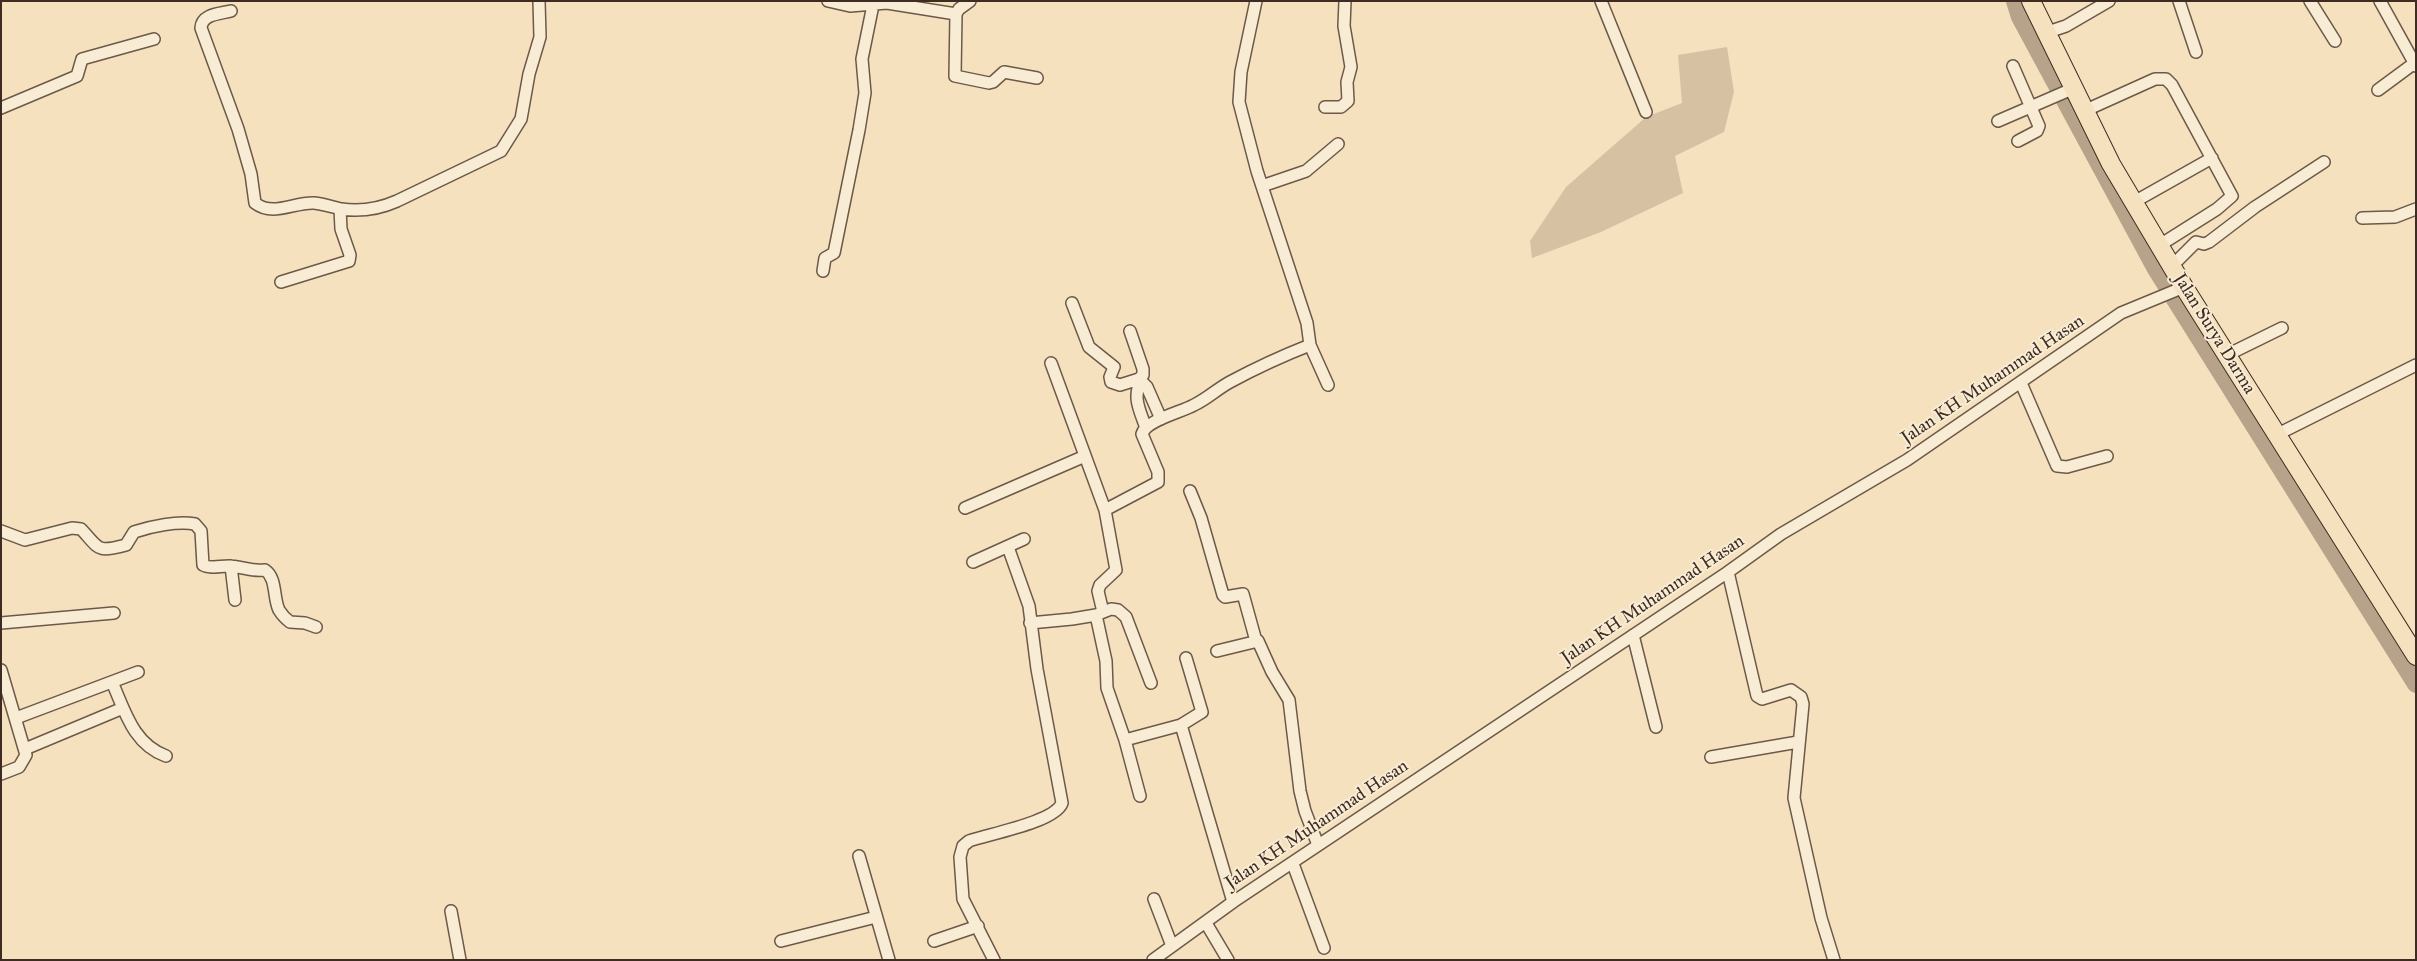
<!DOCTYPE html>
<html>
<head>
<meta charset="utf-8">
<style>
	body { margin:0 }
	#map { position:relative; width:2417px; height:961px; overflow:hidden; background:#f5e1be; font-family:"IM FELL Great Primer",serif }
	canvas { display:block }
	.frame { position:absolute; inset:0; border:2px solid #3e2c22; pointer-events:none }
</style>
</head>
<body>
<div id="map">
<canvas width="2417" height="961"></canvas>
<div class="frame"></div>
</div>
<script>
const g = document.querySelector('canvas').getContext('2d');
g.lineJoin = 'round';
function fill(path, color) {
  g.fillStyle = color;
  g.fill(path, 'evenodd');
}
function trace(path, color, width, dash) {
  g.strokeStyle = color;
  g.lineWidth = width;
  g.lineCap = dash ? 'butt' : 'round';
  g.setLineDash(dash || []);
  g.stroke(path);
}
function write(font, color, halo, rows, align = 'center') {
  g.font = font + ' "IM FELL Great Primer",serif';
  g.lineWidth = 4;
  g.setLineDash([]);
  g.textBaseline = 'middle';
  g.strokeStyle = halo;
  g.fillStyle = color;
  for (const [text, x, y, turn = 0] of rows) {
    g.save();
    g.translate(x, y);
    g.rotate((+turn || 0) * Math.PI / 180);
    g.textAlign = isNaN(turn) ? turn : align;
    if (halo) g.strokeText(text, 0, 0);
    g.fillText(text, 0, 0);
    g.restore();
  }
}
fill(new Path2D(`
	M1727,47L1734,92L1724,132L1675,156L1683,193L1601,232L1532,258L1530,241L1566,187L1646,117L1682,103L1678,55Z`), '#d6c2a3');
trace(new Path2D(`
	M2015,1L2020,17L2156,269L2416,684`), '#b7a389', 18);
const street = new Path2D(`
	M828,1L850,6L887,3L956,14
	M970,1L959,9L956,14L955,76L989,83L993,82L1004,72L1037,78
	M1256,1L1241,72L1239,102L1257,171L1307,323L1310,345L1328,385
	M1601,1L1646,112
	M2179,1L2196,52
	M2310,1L2335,41
	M2380,1L2416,66
	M231,11C219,14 202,14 201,28L238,129L251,174L255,203C273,217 294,202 314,203C324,204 332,207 341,209C361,212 379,209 397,201L501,151L521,119L529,74L540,37L539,1
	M2045,33L2066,26L2109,1
	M2013,66L2039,126L2037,131L2018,141
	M2378,90L2416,62
	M1325,107H1341L1348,101L1347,82L1351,67L1344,26L1345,1
	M1,108L77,76L82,59L154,39
	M2084,111L2155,79H2166L2172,85L2232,196L2217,209L2160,245
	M1998,121L2072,89
	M1262,186L1306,171L1338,144
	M2134,202L2212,158
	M2362,218L2395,217L2416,209
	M2172,266L2196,242L2204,244L2209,242L2255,207L2324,162
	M823,271L825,258L834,253L859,130L865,93L862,59L873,5
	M281,282L349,261L350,255L341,229L340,209
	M1072,303L1089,347L1114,367L1110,377L1111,382L1120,385L1139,379L1147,387L1161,419
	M1130,331L1143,369V375L1139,379
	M2227,355L2282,328
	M1051,363L1105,510L1116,570L1100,585L1098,591L1103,612
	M1141,381C1132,397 1140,411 1146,428
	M2021,383L2057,466L2067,467L2107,456
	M2278,434L2416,365
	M1190,491L1201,518L1223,595L1225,597L1243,594L1256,641
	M965,508L1085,456
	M1105,510L1158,482V472L1142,434C1146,420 1182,412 1194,405C1207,399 1217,389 1230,382C1256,368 1282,356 1310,345
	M1,531L25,540L72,528L81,529C100,549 96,553 126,545L134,532C152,526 177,521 195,524L201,531L203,565C210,569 220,566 228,566C241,566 251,572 265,570C277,578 273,598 279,610C282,615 286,619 290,622L305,623L316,627
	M973,562L1024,539
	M231,566L235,600
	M1728,572L1757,696L1762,699L1791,690L1801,697L1803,704L1794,798L1821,918L1834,960
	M1096,615L1106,661L1107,688L1125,740L1140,796
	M1,623L114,613
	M1030,623L1072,619L1096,615L1111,609L1118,610L1126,617L1151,683
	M1633,635L1656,727
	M1217,651L1258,641L1272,672L1289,700L1300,791L1305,811L1318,845
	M1,670L26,755L19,767L1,774
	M112,682C125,711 133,744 166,756
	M16,718L138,672
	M1181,725L1233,902
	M1125,740L1181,725L1202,712L1186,658
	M25,749L123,708
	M1711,757L1798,742
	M859,856L889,960
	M1293,864L1324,948
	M1154,899L1172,946
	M451,911L460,960
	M1206,923L1228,960
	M781,941L876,917
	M934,941L978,926
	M994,960L963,899L960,857L963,846L969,841C989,834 1055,822 1062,803L1037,669L1029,606L1008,547
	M1153,960L1233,902L1728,572L1781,534L1907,460L2121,313L2184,287`);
const primary = new Path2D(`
	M2031,1L2111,164L2184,287L2416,656`);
trace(street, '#6c5949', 14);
trace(primary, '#3e2c22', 20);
trace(street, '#f8ecd5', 11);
trace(primary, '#f5e1be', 18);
write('18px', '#3e2c22', '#f8ecd5', [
	["Jalan Surya Darma",2214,334,58],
	["Jalan KH Muhammad Hasan",1993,380,-34],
	["Jalan KH Muhammad Hasan",1653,600,-34],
	["Jalan KH Muhammad Hasan",1317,825,-34]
]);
</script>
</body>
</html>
